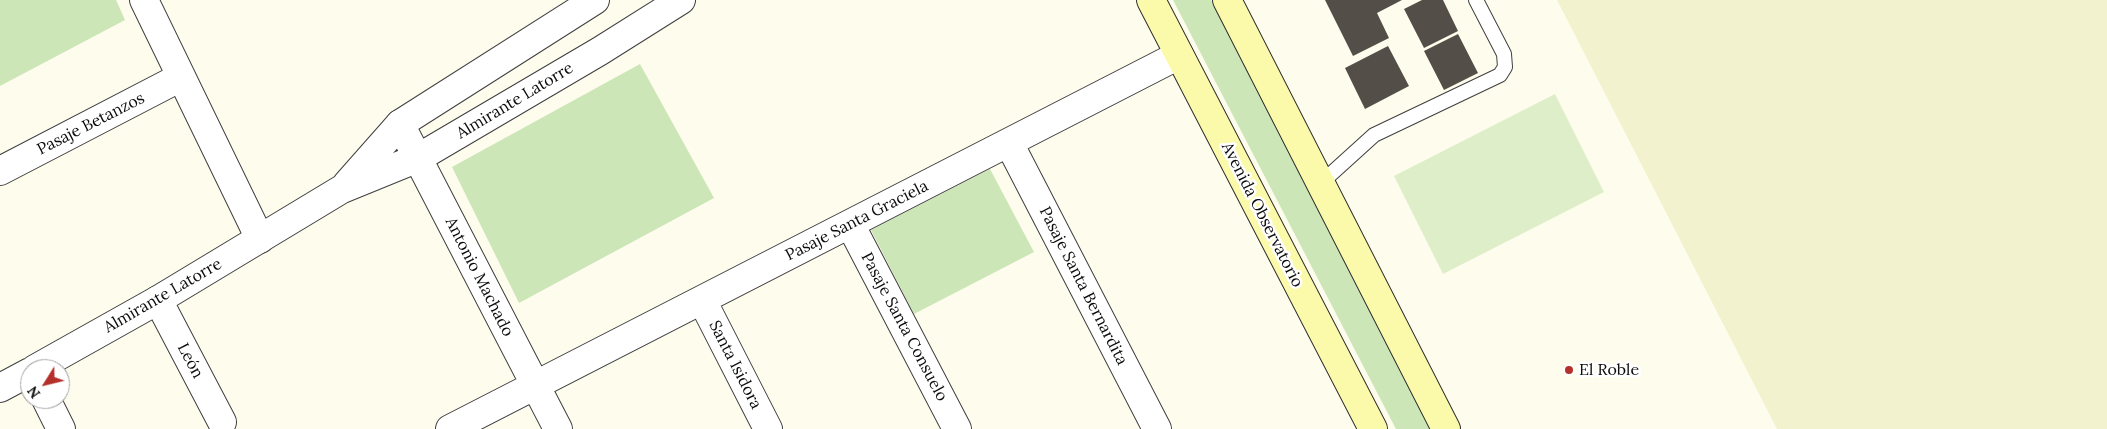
<!DOCTYPE html>
<html>
<head>
<meta charset="utf-8">
<style>
	body { margin:0 }
	#map { position:relative; width:2107px; height:429px; overflow:hidden; background:#fefcec; font-family:Lora,serif }
	canvas { display:block }
	.north { position:absolute; left:20px; top:359px; width:50px; height:50px; box-sizing:border-box; background:#fff; border:1px solid #9e9e9e; border-radius:50%; rotate:234deg; font-size:14px; font-weight:700; line-height:20px; text-align:center; color:#0c0c0c }
	.north::after { content:''; display:block; margin:auto; width:18px; height:22px; background:#b5302b; clip-path:polygon(50% 0,100% 100%,50% 72%,0 100%) }
</style>
</head>
<body>
<div id="map">
<canvas width="2107" height="429"></canvas>
<div class="north">N</div>
</div>
<script>
const g = document.querySelector('canvas').getContext('2d');
g.lineJoin = 'round';
function fill(path, color) {
  g.fillStyle = color;
  g.fill(path, 'evenodd');
}
function trace(path, color, width, dash) {
  g.strokeStyle = color;
  g.lineWidth = width;
  g.lineCap = dash ? 'butt' : 'round';
  g.setLineDash(dash || []);
  g.stroke(path);
}
function write(font, color, halo, rows, align = 'center') {
  g.font = font + ' Lora,serif';
  g.lineWidth = 5;
  g.setLineDash([]);
  g.textBaseline = 'middle';
  g.strokeStyle = halo;
  g.fillStyle = color;
  for (const [text, x, y, turn = 0] of rows) {
    g.save();
    g.translate(x, y);
    g.rotate((+turn || 0) * Math.PI / 180);
    g.textAlign = isNaN(turn) ? turn : align;
    if (halo) g.strokeText(text, 0, 0);
    g.fillText(text, 0, 0);
    g.restore();
  }
}
fill(new Path2D(`
	M1557,0H2107V429H1777Z`), '#f3f2ce');
fill(new Path2D(`
	M0,0H116L125,20L0,86Z
	M1173,0H1211L1432,429H1396Z
	M640,64L714,198L519,303L452,167Z
	M990,169L1034,252L914,314L871,230Z`), '#cce6b8');
fill(new Path2D(`
	M1555,94L1604,192L1443,274L1394,176Z`), '#deeec9');
fill(new Path2D(`
	M1325,0H1402L1377,13L1389,38L1353,56Z
	M1422,0H1443L1458,31L1424,48L1404,9Z
	M1458,34L1478,73L1444,90L1424,51Z
	M1388,46L1409,86L1365,109L1345,68Z`), '#544e49');
const service = new Path2D(`
	M1321,183L1374,135L1500,75L1505,67L1504,54L1476,0`);
const minor = new Path2D(`
	M144,0L260,239
	M400,124L558,429
	M1009,143L1157,429
	M0,171L181,77
	M850,224L957,429
	M158,300L222,422
	M702,300L768,429
	M46,399L61,429
	M450,429L1179,55`);
const tertiary = new Path2D(`
	M347,184L400,124L595,0
	M35,369L158,300L342,189L418,158L600,51L681,0
	M0,388L30,372`);
const secondary = new Path2D(`
	M1151,0L1373,429
	M1227,0L1446,429`);
trace(service, '#3f3f3f', 16);
trace(minor, '#3f3f3f', 30);
trace(tertiary, '#3f3f3f', 30);
trace(secondary, '#2e2e2e', 30);
trace(service, '#fff', 14);
trace(minor, '#fff', 28);
trace(tertiary, '#fff', 28);
trace(secondary, '#fbf9aa', 28);
for (const [x, y, r, color] of [
	[1569,370,5,"#b5302b"]
]) {
  const dot = new Path2D();
  dot.arc(x, y, r, 0, 2 * Math.PI);
  g.fillStyle = color;
  g.fill(dot);
  trace(dot, '#fff', 2);
}
write('16px', '#0c0c0c', '#fff', [
	["Almirante Latorre",515,101,-31],
	["Pasaje Betanzos",91,124,-27],
	["Avenida Observatorio",1262,215,63],
	["Pasaje Santa Graciela",857,221,-27],
	["Antonio Machado",479,277,63],
	["Pasaje Santa Bernardita",1083,286,63],
	["Almirante Latorre",163,296,-30],
	["Pasaje Santa Consuelo",904,327,62],
	["León",190,361,62],
	["Santa Isidora",735,365,63]
]);
write('16px', '#0c0c0c', '#fff', [
	["El Roble",1579,370]
], 'left');
</script>
</body>
</html>
